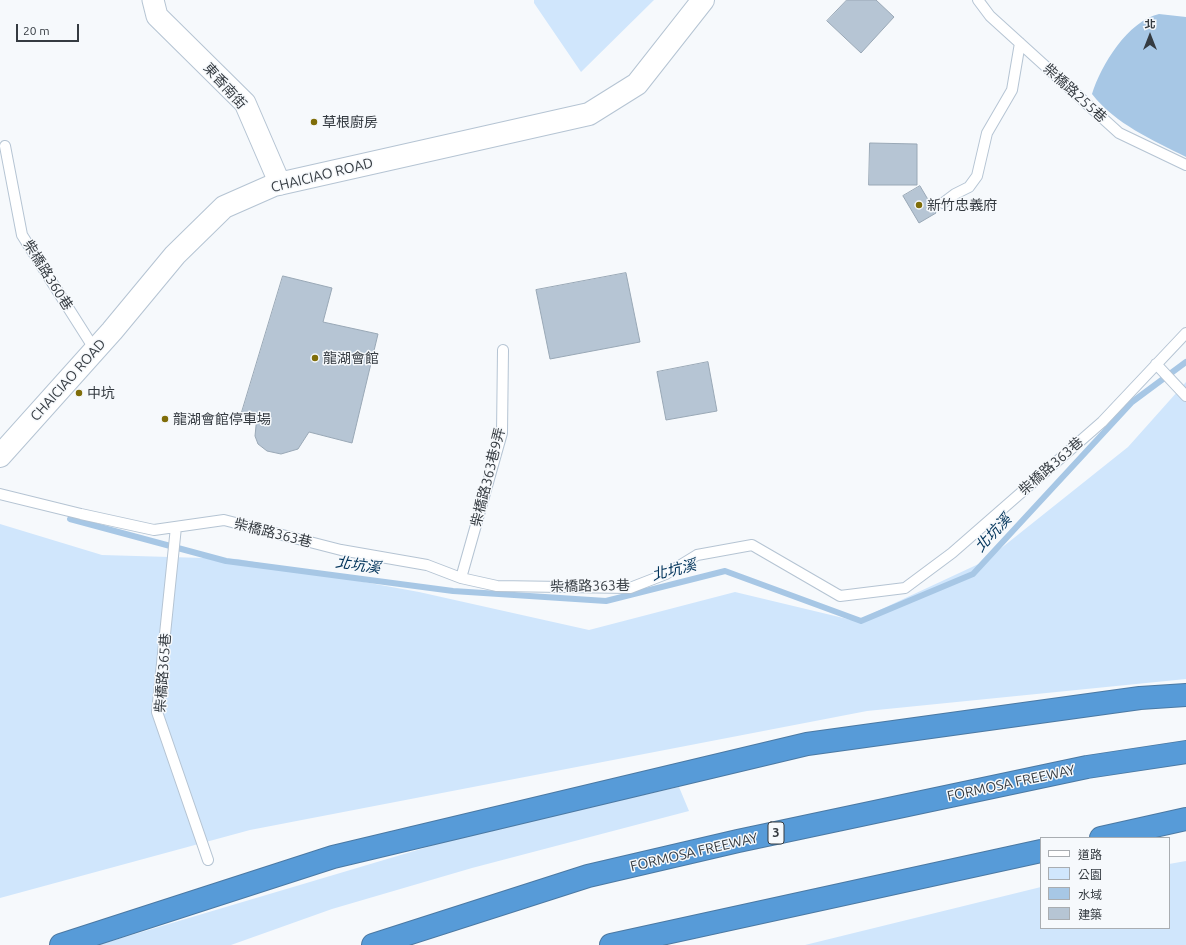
<!DOCTYPE html>
<html>
<head>
<meta charset="utf-8">
<style>
	body { margin:0 }
	#map { position:relative; width:1186px; height:945px; overflow:hidden; background:#f6f9fc; font-family:Ubuntu,"Noto Sans TC",sans-serif }
	canvas { display:block }
	.legend { position:absolute; left:1040px; top:837px; width:130px; height:92px; box-sizing:border-box; background:#f6f9fc; border:1px solid #a9adb1; margin:0; padding:5px 7px; list-style:none; font-size:12px; color:#353b41 }
	.legend li { display:flex; align-items:center; gap:8px; height:20px }
	.legend b { width:20px; border:1px solid #a9adb1 }
	.north { position:absolute; left:1130px; top:16px; width:40px; height:40px; -webkit-text-stroke:3px #f6f9fc; paint-order:stroke; rotate:0deg; font-size:11px; font-weight:700; line-height:16px; text-align:center; color:#353b41 }
	.north::after { content:''; display:block; margin:auto; width:14px; height:18px; background:#353b41; clip-path:polygon(50% 0,100% 100%,50% 72%,0 100%) }
	.scale { position:absolute; left:16px; top:24px; width:63px; height:18px; box-sizing:border-box; border:2px solid #353b41; border-top:0; padding-left:5px; font-size:12px; line-height:14px; white-space:nowrap; color:#353b41; -webkit-text-stroke:3px #f6f9fc; paint-order:stroke }
</style>
</head>
<body>
<div id="map">
<canvas width="1186" height="945"></canvas>
<ul class="legend">
<li><b style="height:5px;background:#fff"></b>道路</li>
<li><b style="height:11px;background:#d0e6fc"></b>公園</li>
<li><b style="height:11px;background:#a7c7e5"></b>水域</li>
<li><b style="height:11px;background:#b6c5d4"></b>建築</li>
</ul>
<div class="north">北</div>
<div class="scale">20 m</div>
</div>
<script>
const g = document.querySelector('canvas').getContext('2d');
g.lineJoin = 'round';
function fill(path, color) {
  g.fillStyle = color;
  g.fill(path, 'evenodd');
}
function trace(path, color, width, dash) {
  g.strokeStyle = color;
  g.lineWidth = width;
  g.lineCap = dash ? 'butt' : 'round';
  g.setLineDash(dash || []);
  g.stroke(path);
}
function write(font, color, halo, rows, align = 'center') {
  g.font = font + ' Ubuntu,"Noto Sans TC",sans-serif';
  g.lineWidth = 3;
  g.setLineDash([]);
  g.textBaseline = 'middle';
  g.strokeStyle = halo;
  g.fillStyle = color;
  for (const [text, x, y, turn = 0] of rows) {
    g.save();
    g.translate(x, y);
    g.rotate((+turn || 0) * Math.PI / 180);
    g.textAlign = isNaN(turn) ? turn : align;
    if (halo) g.strokeText(text, 0, 0);
    g.fillText(text, 0, 0);
    g.restore();
  }
}
fill(new Path2D(`
	M534,0H654L581,72L534,3Z
	M1186,382V679L867,711L250,830L0,898V524L102,555L238,559L419,592L589,630L735,592L856,621L985,561L1128,447Z
	M679,787L689,811L472,868L332,909L231,945H98L478,832Z
	M1186,861V945H805L1041,887V928H1169V864Z`), '#d0e6fc');
fill(new Path2D(`
	M1159,14L1186,17V157C1153,140 1115,124 1092,94C1101,65 1128,21 1159,14Z`), '#a7c7e5');
trace(new Path2D(`
	M70,519L226,561L453,591L606,601L725,571L861,621L973,574L1132,402L1186,362`), '#a7c7e5', 6);
const building = new Path2D(`
	M847,0H876L894,17L861,53L827,21Z
	M870,143L917,144V185H869Z
	M920,186L936,213L919,223L903,196Z
	M626,273L640,342L550,359L536,290Z
	M283,276L332,288L323,322L378,334L352,443L309,432L298,449L281,454L267,451L258,444L255,436L257,416L242,412Z
	M708,362L717,411L666,420L657,372Z`);
fill(building, '#b6c5d4');
trace(building, '#99a8b6', 1);
const service = new Path2D(`
	M978,0L990,16L1119,133L1186,165
	M5,146L22,235L95,350
	M943,203L955,194L969,187L977,176L987,133L1012,90L1020,43
	M1156,364L1186,396
	M0,494L81,514L154,530L224,520L341,550L427,565L461,578L497,586L630,588L666,574L697,555L752,545L840,596L905,588L952,553L1102,422L1186,333
	M176,527L157,712L208,860
	M461,578L502,433L503,350`);
const minor = new Path2D(`
	M153,0L157,16L245,103L280,184`);
const secondary = new Path2D(`
	M0,456L112,331L175,255L224,207L274,185L589,114L637,84L703,0`);
const motorway = new Path2D(`
	M1101,838L1186,819
	M61,945L333,857L807,744L1140,698L1186,695
	M373,945L588,876L738,841L1087,767L1186,752
	M611,945L1041,851`);
trace(service, '#b5c4d3', 12);
trace(minor, '#b5c4d3', 23);
trace(secondary, '#b5c4d3', 24);
trace(motorway, '#4b79a3', 24);
trace(service, '#fff', 10);
trace(minor, '#fff', 21);
trace(secondary, '#fff', 22);
trace(motorway, '#579bd8', 22);
for (const [x, y, r, color] of [
	[314,122,4,"#7f6d09"],
	[919,205,4,"#7f6d09"],
	[315,358,4,"#7f6d09"],
	[79,393,4,"#7f6d09"],
	[165,419,4,"#7f6d09"]
]) {
  const dot = new Path2D();
  dot.arc(x, y, r, 0, 2 * Math.PI);
  g.fillStyle = color;
  g.fill(dot);
  trace(dot, '#f6f9fc', 1.5);
}
for (const [x, y, w] of [
	[776,833,16]
]) {
  const box = new Path2D();
  box.roundRect(x - w / 2, y - 11, w, 22, 3);
  g.fillStyle = '#f6f9fc';
  g.fill(box);
  trace(box, '#353b41', 1);
}
write('bold 13px', '#353b41', null, [
	["3",776,833]
]);
write('14px', '#353b41', '#f6f9fc', [
	["東香南街",225,86,48],
	["柴橋路255巷",1075,93,42],
	["CHAICIAO ROAD",322,175,-14],
	["柴橋路360巷",48,275,58],
	["CHAICIAO ROAD",68,380,-48],
	["柴橋路363巷",1051,466,-41],
	["柴橋路363巷9弄",488,477,-76],
	["柴橋路363巷",273,533,14],
	["柴橋路363巷",590,586,-1],
	["柴橋路365巷",163,673,-86],
	["FORMOSA FREEWAY",1011,783,-12],
	["FORMOSA FREEWAY",694,852,-13]
]);
write('14px', '#353b41', '#f6f9fc', [
	["草根廚房",322,122],
	["新竹忠義府",927,205],
	["龍湖會館",323,358],
	["中坑",87,393],
	["龍湖會館停車場",173,419]
], 'left');
write('italic 15px', '#00335a', '#f6f9fc', [
	["北坑溪",993,533,-47],
	["北坑溪",358,565,8],
	["北坑溪",674,570,-14]
]);
</script>
</body>
</html>
